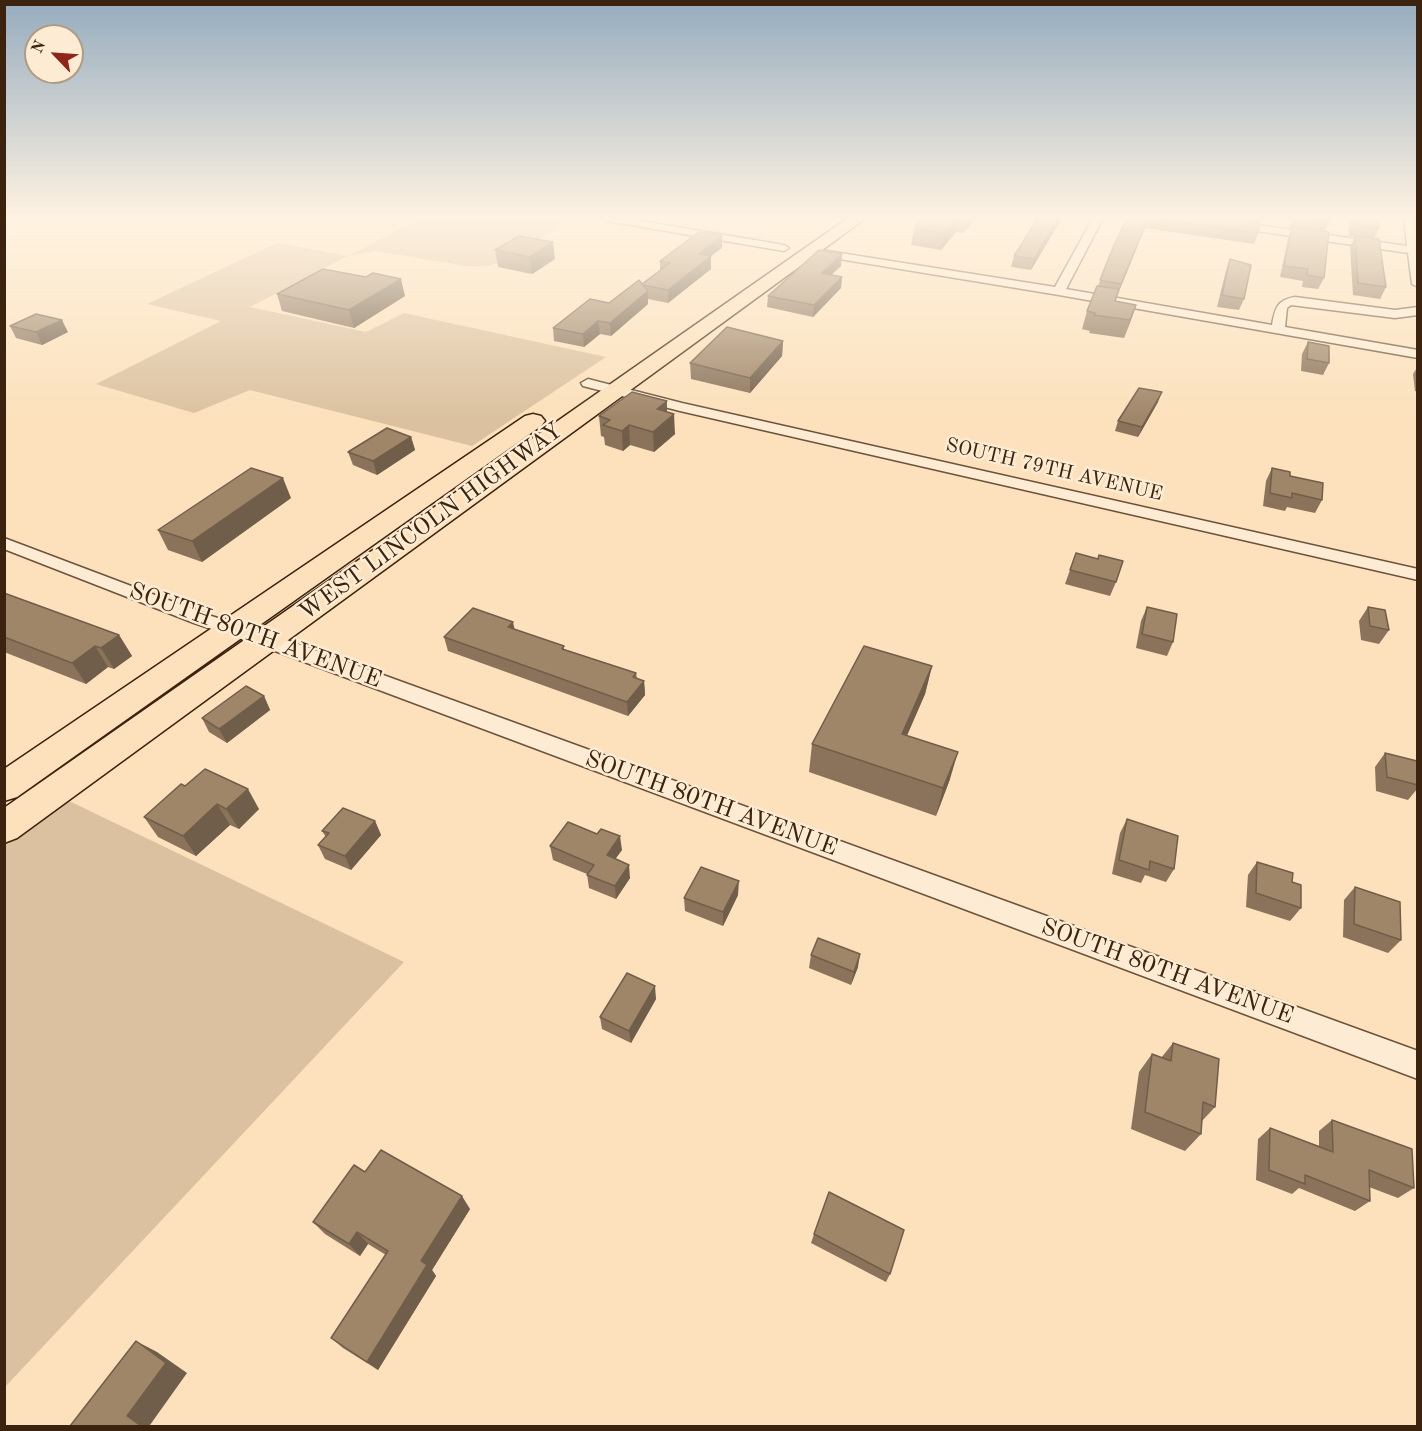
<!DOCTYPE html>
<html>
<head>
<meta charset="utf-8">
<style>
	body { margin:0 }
	#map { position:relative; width:1422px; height:1431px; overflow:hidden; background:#fce1bc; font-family:"Old Standard TT",serif }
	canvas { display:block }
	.frame { position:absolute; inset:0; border:6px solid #3c2310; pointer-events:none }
	.north { position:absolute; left:24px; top:24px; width:60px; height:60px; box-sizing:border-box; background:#fdecd3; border:2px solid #b09c85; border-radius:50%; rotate:295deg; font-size:16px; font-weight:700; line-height:24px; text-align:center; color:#3c2310 }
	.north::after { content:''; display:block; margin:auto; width:21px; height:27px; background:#8f2418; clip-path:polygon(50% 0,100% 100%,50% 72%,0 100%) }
</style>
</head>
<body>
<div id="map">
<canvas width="1422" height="1431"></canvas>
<div class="frame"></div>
<div class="north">N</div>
</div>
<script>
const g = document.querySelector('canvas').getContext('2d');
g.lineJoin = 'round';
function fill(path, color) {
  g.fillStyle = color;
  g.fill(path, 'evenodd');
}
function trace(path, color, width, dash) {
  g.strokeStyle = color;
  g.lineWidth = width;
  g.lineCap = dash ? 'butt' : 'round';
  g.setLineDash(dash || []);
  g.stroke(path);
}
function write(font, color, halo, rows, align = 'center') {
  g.font = font + ' "Old Standard TT",serif';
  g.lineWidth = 5;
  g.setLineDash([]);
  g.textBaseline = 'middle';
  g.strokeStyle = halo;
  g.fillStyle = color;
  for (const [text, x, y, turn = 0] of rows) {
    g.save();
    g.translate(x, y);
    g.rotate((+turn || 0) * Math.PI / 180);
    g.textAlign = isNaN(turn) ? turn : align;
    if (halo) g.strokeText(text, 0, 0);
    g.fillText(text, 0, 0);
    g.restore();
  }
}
fill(new Path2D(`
	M421,218H572L501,263L484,266H466L375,251L348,256L250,307L366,332L404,313L606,357L472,446L250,390L194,413L96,384L221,321L147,304L277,243L348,256Z
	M67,800L404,962L5,1387L4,845Z`), '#dbc19f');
const street = new Path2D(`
	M602,218H623L784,245L789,248L784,251L607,221Z
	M1093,218H1103L1066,289L1272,325C1275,308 1277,300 1295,297L1395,310L1418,307V315L1395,318L1291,305L1287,308L1285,327L1418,350V358L1059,295L815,255L809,252L815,249L1055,287Z
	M1183,218H1207L1407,246L1404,218H1414L1418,241V287L1412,284L1408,253L1188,221Z
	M588,379L682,403L1418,569V580L680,411L583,386L581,383Z
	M4,538L208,615L273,635L1418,1051V1079L259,645L194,623L4,549Z`);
const primary = new Path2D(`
	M848,218H866L17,838L4,843V808Z
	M533,414L541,416L545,421L541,426L17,797L4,801V769L525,416Z`);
trace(street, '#6c523b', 3);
trace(primary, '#3c2310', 3);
fill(street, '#fdecd3');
fill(primary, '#fce1bc');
fill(new Path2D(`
	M923,218H976L963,233L956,232L941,250L911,245L914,228Z
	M1038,218H1062L1031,270L1011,267L1014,256Z
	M1127,218H1261L1259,222L1258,233L1254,244L1145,228L1115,301L1136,305L1124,338L1089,333L1090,331L1082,329L1087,311Z
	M1292,218H1330V221L1325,232L1324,278L1318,289L1302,287L1303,281L1280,277L1288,238L1292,228L1290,227Z
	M1351,218H1379V228L1374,239L1386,287L1380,299L1353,295L1350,247L1355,236H1349L1348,224Z
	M722,248L711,256V269L668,303L648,299V304L611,336L600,334L584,347L554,341L553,328L609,303L642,284L660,271V261Z
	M495,250L555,259L532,274L498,267Z
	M1230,259L1244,299L1239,310L1217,307L1226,270Z
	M841,266L831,275L842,277L841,288L813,317L767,307L768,296Z
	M366,277L405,296L354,328L282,311L277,294Z
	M10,326L68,332L42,345L16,338Z
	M783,341L782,356L750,393L691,379L690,363Z
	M1308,342L1329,363L1323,375L1301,371L1302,354Z
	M1418,366V392L1415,391L1413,374Z
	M1158,402L1138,437L1115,431L1118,421Z
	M667,412L675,434L654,452L630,445L623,451L605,445L604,437L601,436L599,416Z
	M411,437L415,450L377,475L353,465L348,452Z
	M1272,468L1290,476L1322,500L1315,513L1287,507L1285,511L1263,506L1266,481Z
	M291,498L202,562L168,550L158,530Z
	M1070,570L1116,582L1110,596L1065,584Z
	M4,593L119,635L132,656L114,669L108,667L86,684L4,652Z
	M1147,607L1173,642L1167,656L1136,648L1141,621Z
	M1368,607L1389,630L1379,644L1361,640L1359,621Z
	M515,630L564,646V649L636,673L637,678L644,681L645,695L628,716L448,651L444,637Z
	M932,666L925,694L907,735L950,779L936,816L809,772L812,744Z
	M264,696L270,710L227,743L209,732L202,718Z
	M1385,753L1418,767V788L1408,800L1376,791L1375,767Z
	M185,786L259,809L239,829L230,825L196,856L158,837L144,817Z
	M1127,819L1174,869L1166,882L1145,875L1141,883L1112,874L1120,833Z
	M375,821L381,835L351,870L325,859L318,845L326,837L322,831Z
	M550,846L622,850L615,859L630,878L616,899L589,888L587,874L553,860Z
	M1257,862L1292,882L1301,908L1290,921L1246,907L1248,875Z
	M1355,887L1401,940L1388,953L1343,937L1344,900Z
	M738,895L723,926L685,911L684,898Z
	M811,955L858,967L851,985L809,968Z
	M656,999L631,1043L602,1029L600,1017Z
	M1173,1043L1215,1107L1202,1121L1201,1134L1185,1151L1131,1129L1139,1072L1152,1054L1161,1058Z
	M1332,1120L1414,1188L1398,1198L1369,1187L1370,1201L1355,1211L1299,1188L1292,1194L1256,1180L1258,1139L1270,1128L1319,1146V1131Z
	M365,1172L470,1209L432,1270L436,1276L378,1370L343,1348L331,1338L386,1255L368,1244L360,1256L325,1234L313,1222Z
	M814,1234L890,1274L886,1282L811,1243Z`), '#8a735a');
fill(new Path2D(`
	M957,218H958L956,232L941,250L944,233Z
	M966,218H976L963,233Z
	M1058,218H1062L1031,270L1034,259Z
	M1148,218L1145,228L1117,296L1121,284Z
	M722,235V248L711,256V269L668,303V290L699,254Z
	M553,242L555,259L532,274L530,257Z
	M842,254L841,266L821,284L822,273Z
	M842,277L841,288L813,317L814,305Z
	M401,279L405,296L354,328L349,310Z
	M648,291V304L611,336L610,323Z
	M1136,305L1130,323L1124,338L1130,320Z
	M62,320L68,332L42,345L36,332Z
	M598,321L600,334L584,347L583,334Z
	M783,341L782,356L750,393V378Z
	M1162,392L1158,402L1138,437L1142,427Z
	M667,401V420L674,414L675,434L654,452L653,432L657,409Z
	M629,425L630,445L623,451L622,431Z
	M411,437L415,450L377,475L373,461Z
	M283,478L291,498L202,562L192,541Z
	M513,622L516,636L508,627Z
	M119,635L132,656L114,669L101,648Z
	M95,646L108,667L86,684L72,663Z
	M932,666L925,694L896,761L902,734Z
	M644,681L645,695L628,716L627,702Z
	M264,696L270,710L227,743L219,729Z
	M958,752L950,779L936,816L943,788Z
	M248,789L259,809L239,829L226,809Z
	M217,804L230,825L196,856L183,836Z
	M375,821L381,835L351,870L345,856Z
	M620,836L622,850L608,869L607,855Z
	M629,865L630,878L616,899L615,886Z
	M739,881L738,895L723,926V912Z
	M860,954L858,967L851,985L854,972Z
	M655,986L656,999L631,1043L629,1031Z
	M462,1196L470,1209L432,1270L436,1276L378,1370L367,1362L421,1261Z
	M357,1232L368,1244L360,1256L349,1244Z
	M136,1341L157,1352L187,1373L150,1425L152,1426H141L127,1416Z`), '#705e4a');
const building = new Path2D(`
	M923,218H957L944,233L914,228Z
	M1038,218H1058L1034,259L1014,256Z
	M1127,218H1226L1260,222L1258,233L1148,218L1121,284L1100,280L1114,245Z
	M1301,218H1330V221Z
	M1353,218H1379V228L1354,225Z
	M1292,227L1329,232L1324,278L1307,275L1308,269L1284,266Z
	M699,232L722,235L699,254L711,256L668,290L643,285L648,291L610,323L598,321L583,334L553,328L590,299L609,303L639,280L642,284L670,263L660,261Z
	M519,236L553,242L530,257L495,250Z
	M1355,236L1379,239L1386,287L1358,283Z
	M819,250L842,254L822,273L842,277L814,305L768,296Z
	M1230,259L1251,265L1244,299L1222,295Z
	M323,269L366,277L373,273L401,279L349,310L277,294Z
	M1097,286L1119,289L1115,301L1136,305L1130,320L1094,315L1095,313L1087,311Z
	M36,314L62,320L36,332L10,326Z
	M727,327L783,341L750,378L690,363Z
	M1308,342L1329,346V363L1307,359Z
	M1139,388L1162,392L1142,427L1118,421Z
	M632,392L667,401L657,409L674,414L653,432L629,425L622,431L603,425L610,420L599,416Z
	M387,428L411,437L373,461L348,452Z
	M251,468L283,478L192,541L158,530Z
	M1272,468L1290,472V476L1323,483L1322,500L1292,493V498L1270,493Z
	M1076,553L1098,559L1099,555L1123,561L1116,582L1070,570Z
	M4,593L119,635L101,648L95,646L72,663L4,637Z
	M1147,607L1177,614L1173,642L1142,634Z
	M1368,607L1385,610L1389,630L1370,626Z
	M473,608L513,622L508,627L564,646L562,649L636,673L633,677L644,681L627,702L444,637Z
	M864,646L932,666L902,734L958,752L943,788L812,744Z
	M246,686L264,696L219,729L202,718Z
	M1385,753L1417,761L1418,785L1387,777Z
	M205,769L248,789L226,809L217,804L183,836L144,817L181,784L185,786Z
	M343,808L375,821L345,856L318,845L329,833L322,831Z
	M1127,819L1178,836L1174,869L1150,861L1149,870L1119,860Z
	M568,822L597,834L601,829L620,836L607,855L629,865L615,886L587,875L594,865L550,846Z
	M1257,862L1293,873L1292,882L1301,885V908L1256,893Z
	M701,867L739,881L723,912L684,898Z
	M1355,887L1400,902L1401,940L1354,924Z
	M818,938L860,954L854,972L811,955Z
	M627,973L655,986L629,1031L600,1017Z
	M1173,1043L1219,1059L1215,1107L1203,1102L1201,1134L1145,1112L1152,1054L1171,1061Z
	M1332,1120L1412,1149L1414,1188L1369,1170L1370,1201L1305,1175V1184L1269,1170L1270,1128L1333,1152Z
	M381,1150L462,1196L421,1261L427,1265L367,1362L331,1338L388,1251L357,1232L349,1244L313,1222L354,1165L365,1172Z
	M829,1192L904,1230L890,1274L814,1234Z
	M136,1341L166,1363L127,1416L141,1426H70Z`);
fill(building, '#a08669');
trace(building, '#705e4a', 1.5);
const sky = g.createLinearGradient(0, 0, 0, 418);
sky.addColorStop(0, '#96acbf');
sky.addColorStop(0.52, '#fef2e1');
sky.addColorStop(1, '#fef2e100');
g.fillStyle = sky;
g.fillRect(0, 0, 1422, 418);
write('20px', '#3c2310', '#fdecd3', [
	["SOUTH 79TH AVENUE",1054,470,13]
]);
write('24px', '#3c2310', '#fdecd3', [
	["WEST LINCOLN HIGHWAY",431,522,-36],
	["SOUTH 80TH AVENUE",255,636,20],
	["SOUTH 80TH AVENUE",711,804,20],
	["SOUTH 80TH AVENUE",1167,972,20]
]);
</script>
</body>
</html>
